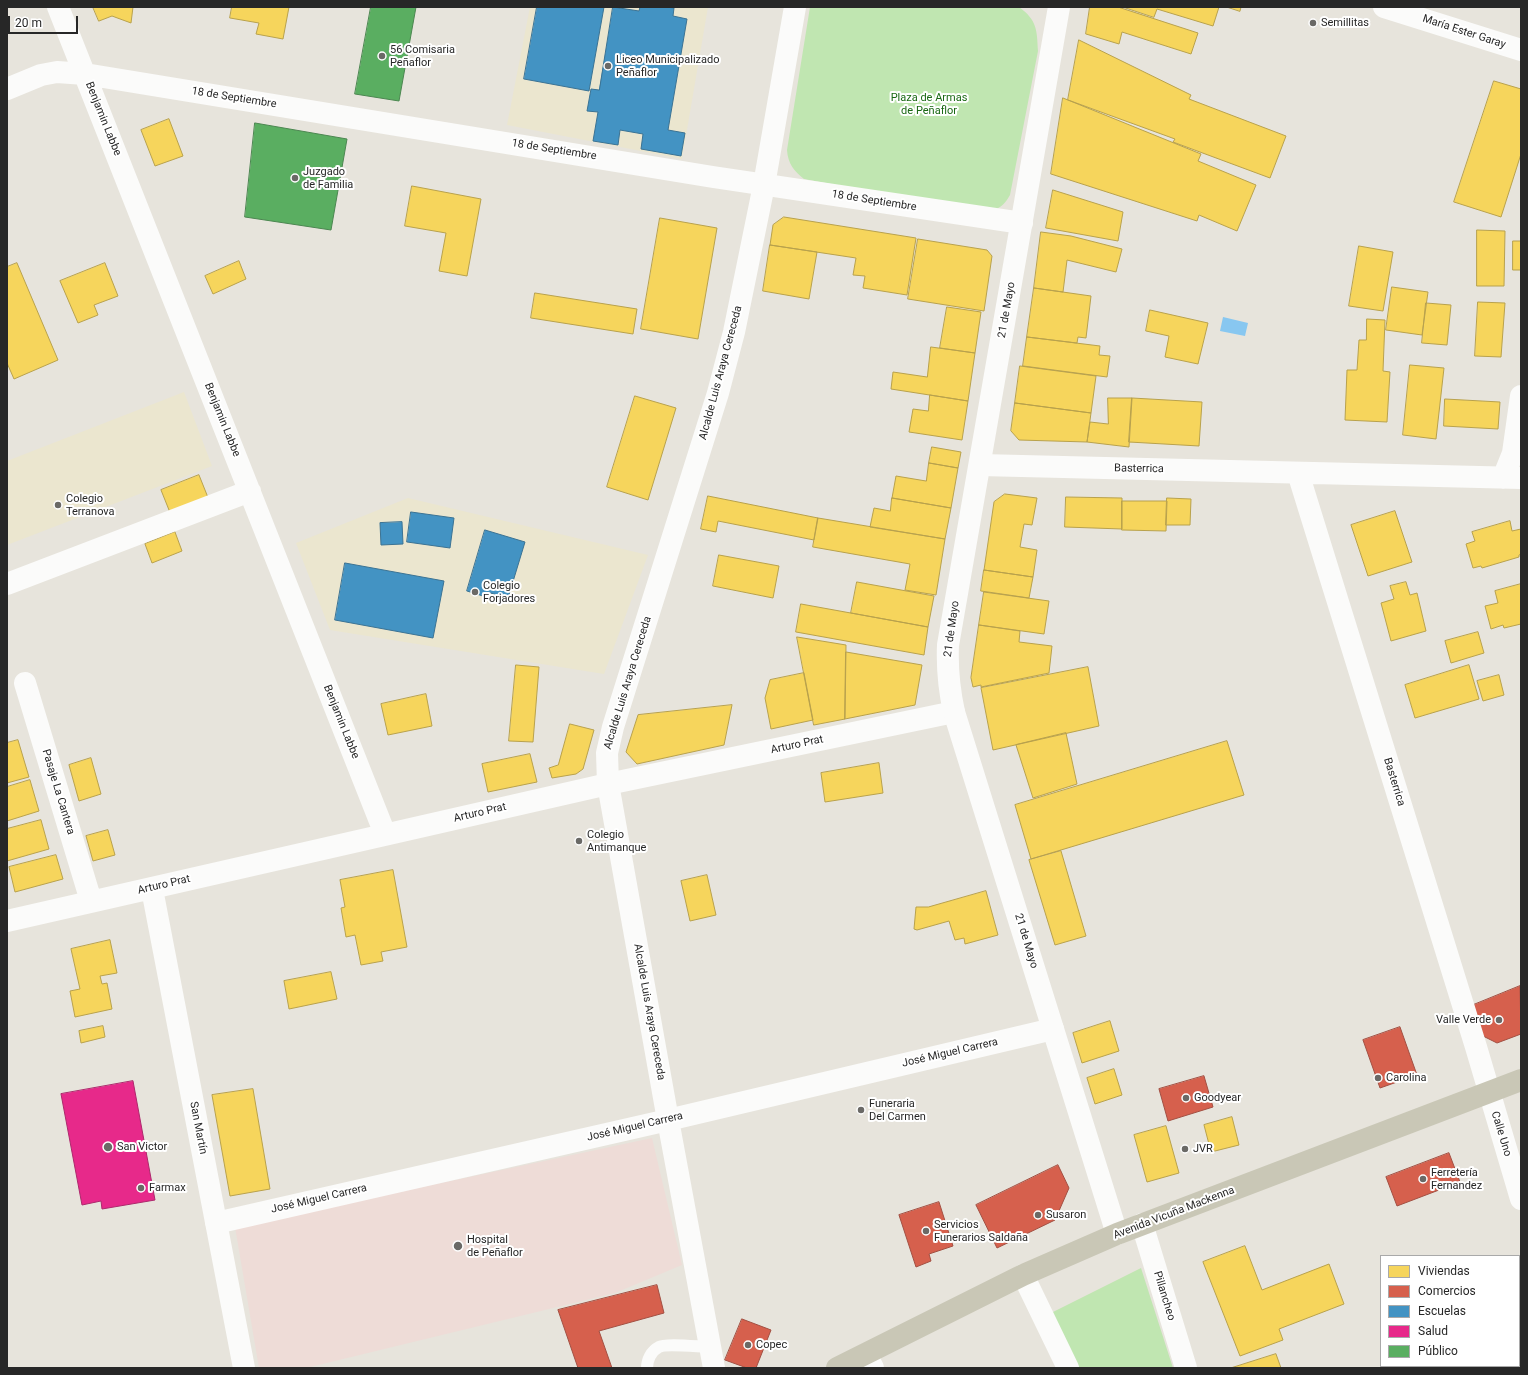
<!DOCTYPE html>
<html>
<head>
<meta charset="utf-8">
<style>
	body { margin:0 }
	#map { position:relative; width:1528px; height:1375px; overflow:hidden; background:#e7e4dc; font-family:Roboto,sans-serif }
	canvas { display:block }
	.frame { position:absolute; inset:0; border:8px solid #272727; pointer-events:none }
	.legend { position:absolute; left:1380px; top:1255px; width:140px; height:112px; box-sizing:border-box; background:#fff; border:1px solid #a9a9a9; margin:0; padding:5px 7px; list-style:none; font-size:12px; color:#272727 }
	.legend li { display:flex; align-items:center; gap:8px; height:20px }
	.legend b { width:20px; border:1px solid #a9a9a9 }
	.scale { position:absolute; left:8px; top:16px; width:70px; height:18px; box-sizing:border-box; border:2px solid #272727; border-top:0; padding-left:5px; font-size:12px; line-height:14px; white-space:nowrap; color:#272727; -webkit-text-stroke:3px #fff; paint-order:stroke }
</style>
</head>
<body>
<div id="map">
<canvas width="1528" height="1375"></canvas>
<div class="frame"></div>
<ul class="legend">
<li><b style="height:11px;background:#f6d55c"></b>Viviendas</li>
<li><b style="height:11px;background:#d6604d"></b>Comercios</li>
<li><b style="height:11px;background:#4393c3"></b>Escuelas</li>
<li><b style="height:11px;background:#e7298a"></b>Salud</li>
<li><b style="height:11px;background:#5aae61"></b>Público</li>
</ul>
<div class="scale">20 m</div>
</div>
<script>
const g = document.querySelector('canvas').getContext('2d');
g.lineJoin = 'round';
function fill(path, color) {
  g.fillStyle = color;
  g.fill(path, 'evenodd');
}
function trace(path, color, width, dash) {
  g.strokeStyle = color;
  g.lineWidth = width;
  g.lineCap = dash ? 'butt' : 'round';
  g.setLineDash(dash || []);
  g.stroke(path);
}
function write(font, color, halo, rows, align = 'center') {
  g.font = font + ' Roboto,sans-serif';
  g.lineWidth = 4;
  g.setLineDash([]);
  g.textBaseline = 'middle';
  g.strokeStyle = halo;
  g.fillStyle = color;
  for (const [text, x, y, turn = 0] of rows) {
    g.save();
    g.translate(x, y);
    g.rotate((+turn || 0) * Math.PI / 180);
    g.textAlign = isNaN(turn) ? turn : align;
    if (halo) g.strokeText(text, 0, 0);
    g.fillText(text, 0, 0);
    g.restore();
  }
}
fill(new Path2D(`
	M530,7H708L682,159L507,125Z
	M184,392L212,466L7,545V461Z
	M408,498L648,555L604,674L330,630L296,543Z`), '#ebe6cf');
fill(new Path2D(`
	M652,1138L682,1265L615,1293L306,1368H259L235,1227Z`), '#eedcd7');
fill(new Path2D(`
	M810,7H1019C1037,20 1037,30 1038,51L1010,195C1001,211 995,210 977,211L804,179C794,171 788,164 787,150Z
	M1141,1268L1173,1368H1077L1051,1313Z`), '#c0e6b1');
fill(new Path2D(`
	M1223,317L1248,323L1245,336L1220,331Z`), '#88c7f0');
const homes = new Path2D(`
	M93,7H133L131,23L112,16L99,21Z
	M232,7H289L283,39L256,34L259,23L230,18Z
	M1090,7H1118L1198,33L1191,54L1122,32L1119,44L1086,34Z
	M1123,7H1219L1213,26L1157,9L1154,17Z
	M1227,7H1241L1240,11Z
	M1079,40L1191,95L1189,99L1286,136L1270,178L1173,142L1175,139L1068,100Z
	M1494,81L1521,89V154L1501,217L1454,202Z
	M1063,98L1201,154L1198,161L1256,185L1237,231L1199,215L1197,221L1051,174Z
	M169,119L183,156L155,166L141,130Z
	M412,186L481,199L467,276L439,271L446,233L405,226Z
	M1053,190L1123,212L1118,241L1046,228Z
	M784,217L916,238L907,295L863,288L865,276L853,275L856,258L770,245L773,225Z
	M660,218L717,228L698,339L641,329Z
	M1477,230L1505,231L1504,286H1477Z
	M1041,232L1071,236L1122,249L1116,272L1067,260L1063,292L1034,288Z
	M918,239L987,250L992,256L984,311L908,299Z
	M1513,241H1521V270H1513Z
	M770,245L817,252L809,299L763,291Z
	M1359,246L1393,252L1383,311L1349,306Z
	M239,261L246,279L213,294L205,276Z
	M17,263L58,360L14,379L7,363V267Z
	M105,263L118,296L94,305L98,315L78,323L60,281Z
	M1392,287L1428,292L1422,335L1386,330Z
	M1034,288L1091,296L1086,338L1078,337L1077,343L1027,337Z
	M535,293L637,309L633,334L531,318Z
	M1478,302L1505,303L1501,357L1475,356Z
	M1426,303L1451,305L1447,345L1422,343Z
	M947,307L981,312L975,353L940,348Z
	M1150,310L1208,323L1198,364L1165,357L1169,336L1146,331Z
	M1367,319L1385,320L1383,371L1390,372L1387,422L1345,420L1347,370H1357L1359,340H1366Z
	M1027,337L1100,346L1099,355L1110,356L1107,377L1023,366Z
	M931,347L975,353L968,401L891,389L893,372L927,377Z
	M1410,365L1444,368L1436,439L1403,435Z
	M1020,366L1096,376L1091,413L1015,403Z
	M930,395L968,401L962,440L909,432L913,409L928,411Z
	M635,396L676,408L648,500L607,487Z
	M1108,398H1132L1129,447L1087,442L1090,422L1108,424Z
	M1132,398L1202,402L1199,446L1129,442Z
	M1445,399L1500,402L1498,429L1444,426Z
	M1015,403L1091,413L1087,442L1019,440L1011,431Z
	M932,447L961,452L958,468L929,463Z
	M929,463L958,468L951,508L892,498L896,476L926,481Z
	M199,475L209,500L171,515L161,490Z
	M1005,494L1037,498L1032,525L1024,524L1020,547L1037,550L1033,577L984,570L994,502Z
	M708,496L818,518L814,540L718,521L716,532L701,529Z
	M1066,497L1122,498V529L1065,527Z
	M892,498L951,508L945,539L870,527L874,508L890,511Z
	M1167,498L1191,499L1190,525H1166Z
	M1122,501H1167L1166,531L1122,530Z
	M1395,511L1412,562L1368,576L1351,525Z
	M818,518L945,539L936,595L905,590L910,564L813,547Z
	M1510,521L1512,531L1521,529V554L1519,555V557L1482,568L1481,566L1473,568L1466,544L1475,541L1472,532Z
	M175,532L182,551L152,563L145,544Z
	M719,555L779,566L773,598L713,586Z
	M984,570L1033,577L1029,598L981,591Z
	M857,582L934,596L928,627L851,613Z
	M1406,582L1410,595L1417,593L1426,631L1391,641L1381,603L1394,599L1390,586Z
	M1521,584V624L1504,628L1503,625L1491,629L1485,606L1498,603L1495,591Z
	M984,592L1049,601L1044,634L979,625Z
	M801,604L928,627L924,655L796,632Z
	M979,625L1020,631L1019,642L1052,646L1049,673L981,687V685L973,687L971,678Z
	M1478,632L1484,653L1451,663L1445,641Z
	M797,637L846,645L845,719L814,725Z
	M846,652L922,665L915,705L845,719Z
	M516,665L539,667L533,742L509,741Z
	M1469,665L1479,699L1415,718L1405,685Z
	M1088,667L1099,726L993,750L981,688Z
	M804,673L813,720L771,729L765,698L770,680Z
	M1499,675L1504,695L1483,701L1477,681Z
	M426,694L432,726L388,735L381,704Z
	M732,705L724,745L637,764L626,752L638,715Z
	M570,724L594,730L583,769L576,774L552,778L549,768L558,765Z
	M1066,733L1077,784L1033,798L1016,745Z
	M18,740L29,777L7,783V743Z
	M1227,741L1244,795L1031,859L1015,805Z
	M530,754L537,782L488,792L482,764Z
	M91,758L101,794L79,801L69,765Z
	M879,763L883,793L825,802L821,773Z
	M30,780L39,811L7,821V787Z
	M41,820L49,849L7,861V829Z
	M108,830L115,855L93,861L86,836Z
	M1061,851L1086,936L1055,945L1029,860Z
	M56,855L63,879L15,892L9,867Z
	M393,870L407,947L381,952L383,961L361,965L355,935L346,937L341,908L345,907L340,880Z
	M707,875L716,915L690,921L681,881Z
	M986,891L998,935L965,944L964,938L955,940L949,921L917,930L914,929L916,907H928Z
	M110,940L117,973L100,976L102,984L107,983L112,1009L75,1017L70,991L80,989L71,949Z
	M331,972L337,999L289,1009L284,981Z
	M1110,1021L1119,1051L1082,1063L1073,1033Z
	M103,1026L105,1037L81,1043L79,1031Z
	M1114,1069L1122,1095L1095,1104L1087,1078Z
	M253,1089L270,1189L230,1196L212,1095Z
	M1232,1117L1239,1145L1211,1152L1204,1125Z
	M1166,1126L1179,1173L1147,1182L1134,1135Z
	M1245,1246L1262,1290L1329,1264L1344,1304L1279,1329L1283,1340L1240,1356L1203,1262Z
	M1276,1354L1281,1368H1231Z`);
fill(homes, '#f6d55c');
trace(homes, '#b8a14c', 1);
const shops = new Path2D(`
	M1520,986L1521,1034L1497,1043L1483,1036L1471,1006Z
	M1400,1027L1417,1075L1380,1088L1363,1040Z
	M1204,1076L1213,1107L1168,1121L1159,1089Z
	M1449,1153L1460,1182L1397,1206L1386,1177Z
	M1058,1165L1069,1188L1055,1220L997,1248L976,1205Z
	M939,1202L953,1246L929,1254L931,1261L916,1267L899,1215Z
	M657,1285L664,1313L599,1331L612,1368H578L558,1310Z
	M742,1319L771,1330L756,1368H747L725,1360Z`);
fill(shops, '#d6604d');
trace(shops, '#a24f42', 1);
const schools = new Path2D(`
	M537,7H604L589,91L524,79Z
	M613,7L639,11L640,7H668L674,8L673,16L687,19L668,130L685,133L681,156L641,149L643,134L620,130L618,145L593,141L598,112L587,111L591,89L599,90Z
	M411,512L454,518L450,548L407,542Z
	M402,522L403,544L381,545L380,523Z
	M485,530L525,542L508,598L487,592L486,597L467,591Z
	M345,563L444,581L433,638L335,620Z`);
fill(schools, '#4393c3');
trace(schools, '#3b7394', 1);
const health = new Path2D(`
	M133,1081L155,1200L102,1209L101,1201L82,1205L61,1094Z`);
fill(health, '#e7298a');
trace(health, '#ad286c', 1);
const public = new Path2D(`
	M371,7H416L399,101L355,94Z
	M255,123L347,139L331,230L245,217Z`);
fill(public, '#5aae61');
trace(public, '#4b8650', 1);
trace(new Path2D(`
	M647,1368C647,1360 651,1351 659,1347C666,1343 700,1347 710,1347`), '#fbfbfa', 12);
trace(new Path2D(`
	M58,7L385,834
	M1384,7L1521,50
	M7,89L41,75L57,72L85,74L713,177L1022,223
	M980,465L1521,478
	M1298,473L1476,1047L1521,1199
	M1503,478L1513,453L1521,396
	M7,584L250,491
	M25,683L91,901
	M152,889L244,1368
	M7,921L608,784L954,712
	M216,1223L668,1120L1053,1029
	M1142,1224L1186,1368
	M1023,1275L1068,1368
	M866,1354L873,1368`), '#fbfbfa', 22);
trace(new Path2D(`
	M1059,7L948,645C947,668 949,689 954,712L1117,1234
	M714,1368L668,1120L608,784L607,753L613,727L718,393L734,332L764,185L795,7`), '#fbfbfa', 22);
trace(new Path2D(`
	M837,1368L1023,1275L1117,1234L1521,1080`), '#c9c7b6', 22);
for (const [x, y, r, color] of [
	[1313,23,4,"#6a6966"],
	[382,56,4,"#6a6966"],
	[608,66,4,"#6a6966"],
	[295,178,4,"#6a6966"],
	[58,505,4,"#6a6966"],
	[475,592,4,"#6a6966"],
	[579,841,4,"#6a6966"],
	[1499,1020,4,"#6a6966"],
	[1378,1078,4,"#6a6966"],
	[1186,1098,4,"#6a6966"],
	[861,1110,4,"#6a6966"],
	[108,1147,5,"#6a6966"],
	[1185,1149,4,"#6a6966"],
	[1423,1179,4,"#6a6966"],
	[141,1188,4,"#6a6966"],
	[1038,1215,4,"#6a6966"],
	[926,1231,4,"#6a6966"],
	[458,1246,5,"#6a6966"],
	[748,1345,4,"#6a6966"]
]) {
  const dot = new Path2D();
  dot.arc(x, y, r, 0, 2 * Math.PI);
  g.fillStyle = color;
  g.fill(dot);
  trace(dot, '#fff', 1.5);
}
write('11px', '#272727', '#fff', [
	["Semillitas",1321,23],
	["56 Comisaria",390,50],
	["Peñaflor",390,63],
	["Liceo Municipalizado",616,60],
	["Peñaflor",616,73],
	["Juzgado",303,172],
	["de Familia",303,185],
	["Colegio",66,499],
	["Terranova",66,512],
	["Colegio",483,586],
	["Forjadores",483,599],
	["Colegio",587,835],
	["Antimanque",587,848],
	["Valle Verde",1491,1020,"right"],
	["Carolina",1386,1078],
	["Goodyear",1194,1098],
	["Funeraria",869,1104],
	["Del Carmen",869,1117],
	["San Victor",117,1147],
	["JVR",1193,1149],
	["Ferretería",1431,1173],
	["Fernandez",1431,1186],
	["Farmax",149,1188],
	["Susaron",1046,1215],
	["Servicios",934,1225],
	["Funerarios Saldaña",934,1238],
	["Hospital",467,1240],
	["de Peñaflor",467,1253],
	["Copec",756,1345]
], 'left');
write('11px', '#272727', '#fff', [
	["María Ester Garay",1464,32,18],
	["18 de Septiembre",234,98,9],
	["Benjamin Labbe",103,119,68],
	["18 de Septiembre",554,150,9],
	["18 de Septiembre",874,201,9],
	["21 de Mayo",1007,310,-80],
	["Alcalde Luis Araya Cereceda",721,373,-75],
	["Benjamin Labbe",222,420,68],
	["Basterrica",1139,469,1],
	["21 de Mayo",952,629,-82],
	["Alcalde Luis Araya Cereceda",628,683,-73],
	["Benjamin Labbe",341,722,68],
	["Arturo Prat",797,745,-12],
	["Basterrica",1394,782,73],
	["Pasaje La Cantera",58,792,73],
	["Arturo Prat",480,813,-13],
	["Arturo Prat",164,885,-13],
	["21 de Mayo",1026,941,73],
	["Alcalde Luis Araya Cereceda",649,1012,80],
	["José Miguel Carrera",950,1053,-13],
	["José Miguel Carrera",635,1127,-13],
	["San Martín",198,1128,79],
	["Calle Uno",1501,1134,73],
	["José Miguel Carrera",319,1199,-13],
	["Avenida Vicuña Mackenna",1174,1213,-21],
	["Pillancheo",1164,1296,73]
]);
write('11px', '#196813', '#fff', [
	["Plaza de Armas",929,98],
	["de Peñaflor",929,111]
]);
</script>
</body>
</html>
